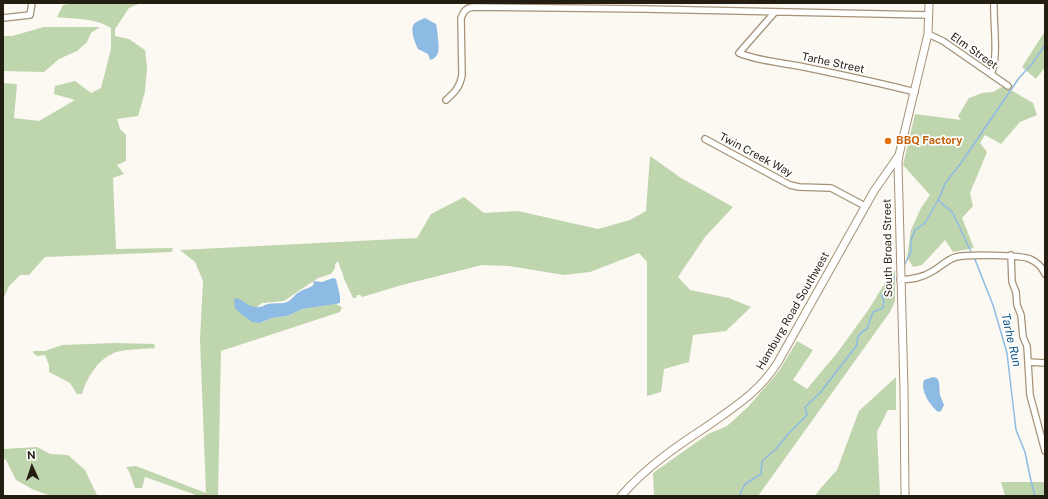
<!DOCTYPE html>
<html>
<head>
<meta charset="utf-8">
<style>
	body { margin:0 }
	#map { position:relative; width:1048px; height:499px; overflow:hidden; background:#fcf8f2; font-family:"Public Sans",sans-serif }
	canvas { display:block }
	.frame { position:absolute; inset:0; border:4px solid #241d12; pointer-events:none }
	.north { position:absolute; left:12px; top:447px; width:40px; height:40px; -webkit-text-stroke:3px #fff; paint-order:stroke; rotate:357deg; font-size:11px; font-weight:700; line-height:16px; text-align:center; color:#241d12 }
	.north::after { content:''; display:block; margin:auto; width:14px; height:18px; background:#241d12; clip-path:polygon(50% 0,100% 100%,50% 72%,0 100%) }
</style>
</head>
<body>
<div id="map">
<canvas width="1048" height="499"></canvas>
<div class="frame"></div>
<div class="north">N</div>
</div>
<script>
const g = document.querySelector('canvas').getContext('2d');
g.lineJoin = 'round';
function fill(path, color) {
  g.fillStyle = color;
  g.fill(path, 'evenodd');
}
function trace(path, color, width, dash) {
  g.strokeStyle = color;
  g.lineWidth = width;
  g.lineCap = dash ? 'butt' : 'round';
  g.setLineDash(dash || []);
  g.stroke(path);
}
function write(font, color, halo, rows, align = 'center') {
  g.font = font + ' "Public Sans",sans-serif';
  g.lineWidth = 3.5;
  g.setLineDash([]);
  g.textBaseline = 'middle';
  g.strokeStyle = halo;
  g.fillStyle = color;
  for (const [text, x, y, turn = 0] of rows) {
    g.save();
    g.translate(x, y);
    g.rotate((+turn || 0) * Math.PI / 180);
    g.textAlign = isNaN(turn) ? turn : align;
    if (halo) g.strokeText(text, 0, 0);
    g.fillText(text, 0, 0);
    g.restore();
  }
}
fill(new Path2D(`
	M75,3H141L129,8L115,29V36L129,39L145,50L147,67L145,92L138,116L117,119L120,129L126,135V161L117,165L124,174L113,178L116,249L173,248L172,252L45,257L29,275H20L9,286L3,300V83L17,84L14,118L39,121L75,100L54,94L55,86L75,81L91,93L101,88L111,49V28C96,18 74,19 57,17L63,5Z
	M44,27H100L91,33L87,42L77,51L59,59L44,72L3,71V36H12Z
	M1045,31V67L1036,79L1022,67Z
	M1004,86L1033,103L1037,115L1020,122L1001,144L985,135L980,143L987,152L970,193L973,206L962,218L974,248L953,252L945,240L922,265L913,267L907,257L911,230L921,208L930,195L903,165L915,114L961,120L958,116L969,98L982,93L993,92Z
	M650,156L681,178L733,207L705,237L678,277L690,290L729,298L751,307L726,331L693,335L689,362L664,369L661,392L647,396V262L639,253L590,272L564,275L509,266L482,265L402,285L362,297L360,295H357L356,298H353L345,281L338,261L335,264V268L331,274L318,278L284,301L262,303L256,308L249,306L243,301L260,323L272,318L288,316L302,309L336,304L342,307L340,312L221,351L218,496H199L145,477L142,488H135C132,481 131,473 126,467L136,466L206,493L200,340L203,281L195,262L180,250L417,238L431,214L464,197L484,213L518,211L598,229L630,220L646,211Z
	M895,270V301L890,312L758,496H654L653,473L708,434L727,426L748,407L779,371L797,341L813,350L793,380L807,389L837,353L869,309L883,286Z
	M116,343L154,344L155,348C145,349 122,349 114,353C97,360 87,378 82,394H77L70,383L49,372V365L45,355L37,356L33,353V351H45L62,345Z
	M896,377V410H888L877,432L880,496H815L819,490L837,470L859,411Z
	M37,447L50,454L68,455L85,470L97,495L100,496H51L32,489L16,480L6,460L3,458V449Z
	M1001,482H1045V496H1005Z`), '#bfd5ae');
fill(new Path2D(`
	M425,18L436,24C437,29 440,48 438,53C436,57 434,59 430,60L428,54L418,49C415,43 409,28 415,23C418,21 422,19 425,18Z
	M333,278L336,279L340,296V303L336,304L302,309L288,316L272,318L260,323L252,322L241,314L235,308L234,298C243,298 247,307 256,307C261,308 264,305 268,304C275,302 282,305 289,301C293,298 296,293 301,291C306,288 310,289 314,284L313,281L322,282Z
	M933,377L937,378L939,382L940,395L944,405L941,411L938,412C930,405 920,391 924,380Z`), '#8ebbe3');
trace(new Path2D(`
	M938,200L953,213L972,254
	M974,257L993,305L1007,353L1016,430L1025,452L1031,481L1035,496
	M905,264L911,252V240L915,230L925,223L938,200L946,182L961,163L1019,78L1032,64L1045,45
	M739,496L745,484L761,474L762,461L776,449L790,432L807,415L805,407L820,393L857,345C857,336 859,333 867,329L873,312L883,308L884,302L882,295L889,291L894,277`), '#8ebbe3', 1.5);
const minor = new Path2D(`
	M775,12L739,53C758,61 779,62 799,66C838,74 876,82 915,92
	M3,18L30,15L32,3
	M928,34L943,41L1008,86
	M991,74C999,57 993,22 994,3
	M446,100C455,92 460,87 462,75L461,18C464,11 466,8 473,7L645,9L929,15
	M705,139L790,185L799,187L831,188L865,206
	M1011,255L1012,282L1016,292L1017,305L1021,315L1023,337L1027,346L1028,362
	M900,280C912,279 922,278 933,271C940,267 948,259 956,257C967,254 1021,255 1030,259C1037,262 1042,267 1045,274
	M1045,363L1028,362L1030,395L1045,451`);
const tertiary = new Path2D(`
	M621,496C646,467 677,446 709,425C736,406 760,391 778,362L874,191L899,155
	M905,496L904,390L898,163L899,155L928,34L929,3`);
trace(minor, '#a59277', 8);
trace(tertiary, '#a59277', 9);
trace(minor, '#fff', 5.5);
trace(tertiary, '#fff', 7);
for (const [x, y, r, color] of [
	[888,141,4,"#e8710a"]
]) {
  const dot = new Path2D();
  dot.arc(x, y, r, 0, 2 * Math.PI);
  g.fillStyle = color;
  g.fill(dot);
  trace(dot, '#fff', 1.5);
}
write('11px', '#241d12', '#fff', [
	["Elm Street",974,51,35],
	["Tarhe Street",833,63,12],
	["Twin Creek Way",756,155,28],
	["South Broad Street",888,248,-91],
	["Hamburg Road Southwest",793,311,-60]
]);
write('bold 11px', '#c56008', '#fff', [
	["BBQ Factory",896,141]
], 'left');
write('italic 12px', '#105688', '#fff', [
	["Tarhe Run",1011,340,77]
]);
</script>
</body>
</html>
